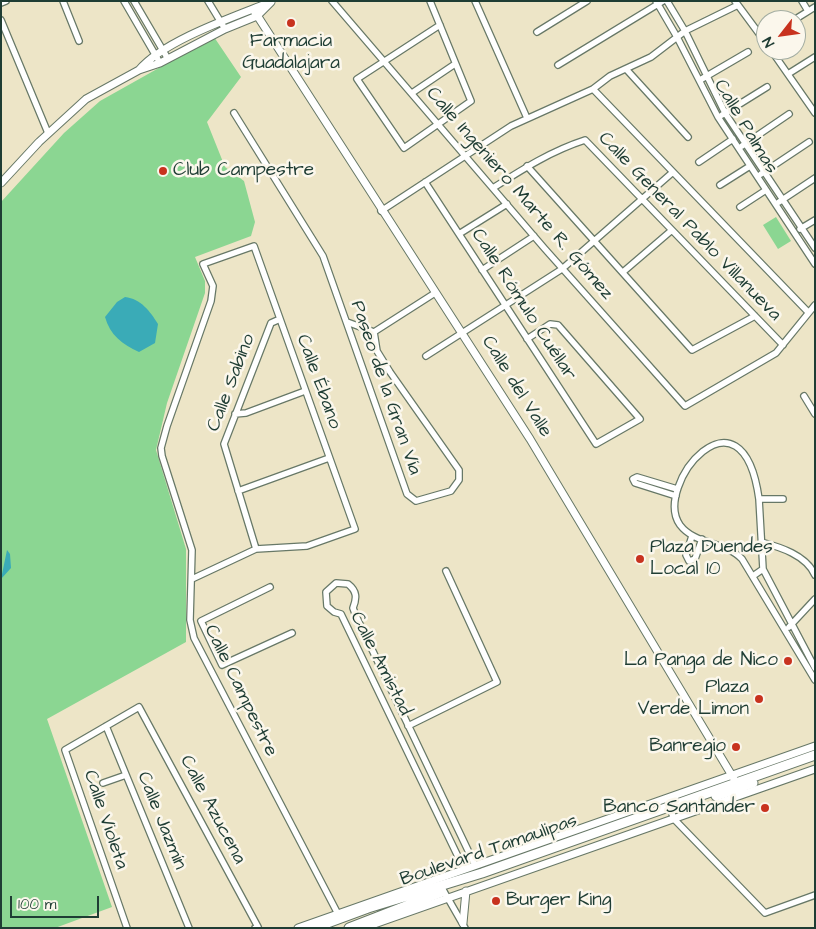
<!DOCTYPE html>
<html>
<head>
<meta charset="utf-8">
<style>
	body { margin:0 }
	#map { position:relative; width:816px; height:929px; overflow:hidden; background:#ede5c7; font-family:"Architects Daughter",sans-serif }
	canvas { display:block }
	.frame { position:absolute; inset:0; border:2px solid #1f3d34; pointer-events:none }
	.north { position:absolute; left:756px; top:10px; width:50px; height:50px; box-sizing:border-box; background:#fbf7ec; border:1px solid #a3ada2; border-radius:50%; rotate:240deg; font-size:14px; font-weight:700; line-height:20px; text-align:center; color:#1f3d34 }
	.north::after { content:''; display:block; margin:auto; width:18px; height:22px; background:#c8321e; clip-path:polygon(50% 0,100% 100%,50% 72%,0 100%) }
	.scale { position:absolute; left:10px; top:896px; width:89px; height:22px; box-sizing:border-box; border:2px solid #1f3d34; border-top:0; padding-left:6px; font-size:15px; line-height:18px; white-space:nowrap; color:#1f3d34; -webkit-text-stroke:4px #fbf7ec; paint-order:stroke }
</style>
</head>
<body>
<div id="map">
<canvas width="816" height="929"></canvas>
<div class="frame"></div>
<div class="north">N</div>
<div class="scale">100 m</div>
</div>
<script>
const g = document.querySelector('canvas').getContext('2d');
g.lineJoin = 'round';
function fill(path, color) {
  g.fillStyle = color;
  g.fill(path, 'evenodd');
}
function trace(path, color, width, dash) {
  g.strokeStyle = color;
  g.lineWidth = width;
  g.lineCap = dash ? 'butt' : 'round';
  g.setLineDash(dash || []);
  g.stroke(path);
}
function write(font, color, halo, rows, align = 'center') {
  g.font = font + ' "Architects Daughter",sans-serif';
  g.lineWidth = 5;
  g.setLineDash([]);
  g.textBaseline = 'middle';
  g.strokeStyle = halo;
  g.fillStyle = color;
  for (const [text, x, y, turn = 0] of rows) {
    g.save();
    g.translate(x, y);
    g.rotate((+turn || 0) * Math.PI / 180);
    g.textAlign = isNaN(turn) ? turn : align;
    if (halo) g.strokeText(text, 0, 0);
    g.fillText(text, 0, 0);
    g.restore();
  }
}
fill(new Path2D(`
	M214,37L241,77L207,122L225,167L244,181L255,222L251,236L195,257L205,281V293L167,403L156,450L186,549V642L47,719L112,907L55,928H1V202L64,133L100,101Z
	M776,217L791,241L778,249L763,225Z`), '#8bd692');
fill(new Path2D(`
	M125,297C141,299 150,311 158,324L155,343L139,352C122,344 110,335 105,317L117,302Z
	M7,550L10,554L11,568L1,579Z`), '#3aabb7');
const minor = new Path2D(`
	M63,1L79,41
	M124,1L160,63
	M134,1L168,59
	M208,1L225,29
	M332,1L545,249L685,406L776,353L815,305
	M430,1L471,101L404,148L357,79L440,25
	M475,1L527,118
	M656,1L677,37L718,117L815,264
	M667,1L685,31L725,113L815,248
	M735,1L766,43
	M802,1L808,11
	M1,3L6,1
	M1,20L48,133
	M794,20L815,7
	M537,32L587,1
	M771,50L815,113
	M558,65L663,1
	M626,69L688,137
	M788,74L815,57
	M700,80L748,52
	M593,89L808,312
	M412,93L455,64
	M234,113L323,256L407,494L416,501L451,491L459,480V470L390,372L377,351L374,332
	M722,115L767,87
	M742,146L789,114
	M699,162L733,139
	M527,166L692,350L755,316
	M761,174L809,142
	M425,182L596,444L640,419L558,325L550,324L527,339
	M720,185L750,166
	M493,188C523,169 551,151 585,140L783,345
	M779,202L815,178
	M740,207L766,190
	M381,211L511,126L593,89L610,76L651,57L685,31L738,5
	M800,229L815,220
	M459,234L507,204
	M482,270L534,236
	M623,272L672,230
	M347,322L374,332L435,293
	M426,356L562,269L673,172
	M804,396L815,414
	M235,414L246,413L305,391
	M238,491L329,458
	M676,496L635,483L633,479L637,477L677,489
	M759,499C742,377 652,486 680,525C695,545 725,541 742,559L815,680
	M692,536L686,555L689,561L695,559L702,539
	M761,542C780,547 806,555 815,575
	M256,549L224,444L271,323L280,319
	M763,569L815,668
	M753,576L763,569L759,499H783
	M192,579L256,549L307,546L355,529L254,246L203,264L213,286L211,301L167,426L161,448L162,456L192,550L190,620L194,638L338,914
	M270,587L201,621L222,665L292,633
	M789,627L815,599
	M106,726L189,928
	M408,726L497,682L446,571
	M103,783L126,775
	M671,811L674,819L765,913L815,895
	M464,869L341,614L334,612L327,606L326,592L336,583L348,584C357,591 357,598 353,608L356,616L475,865
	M442,888L465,928
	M127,928L65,750L139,707L258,927L255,928`);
const tertiary = new Path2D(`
	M253,9L530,439L743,794
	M139,70C163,41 233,17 268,3
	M1,183L39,142L86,99L139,70L160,63L225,29L257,16L271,2
	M463,923L466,891
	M298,928L815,746
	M363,928L815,769`);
const primary = new Path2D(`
	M716,796L753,783
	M314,928L368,908L482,873L815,755
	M349,928L442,892`);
trace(minor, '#677867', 8);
trace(tertiary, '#677867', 9);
trace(primary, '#677867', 11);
trace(minor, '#fff', 5.5);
trace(tertiary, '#fff', 7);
trace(primary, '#fff', 9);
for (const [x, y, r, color] of [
	[291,23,5,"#c8321e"],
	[163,171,5,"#c8321e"],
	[640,559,5,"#c8321e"],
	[788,661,5,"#c8321e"],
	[759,699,5,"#c8321e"],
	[736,747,5,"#c8321e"],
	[765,808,5,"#c8321e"],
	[496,901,5,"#c8321e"]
]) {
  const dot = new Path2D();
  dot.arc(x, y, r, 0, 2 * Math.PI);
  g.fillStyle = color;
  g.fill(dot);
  trace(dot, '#fbf7ec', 2);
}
write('19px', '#1f3d34', '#fbf7ec', [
	["Farmacia",291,42,"center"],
	["Guadalajara",291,64,"center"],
	["Club Campestre",173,171,"left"],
	["Plaza Duendes",650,548,"left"],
	["Local 10",650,570,"left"],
	["La Panga de Nico",778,661],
	["Plaza",749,688],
	["Verde Limon",749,710],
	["Banregio",726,747],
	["Banco Santander",755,808],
	["Burger King",506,901,"left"]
], 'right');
write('19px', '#1f3d34', '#fbf7ec', [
	["Calle Palmas",745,127,59],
	["Calle Ingeniero Marte R. Gómez",519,194,49],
	["Calle General Pablo Villanueva",689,227,46],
	["Calle Rómulo Cuéllar",523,305,57],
	["Calle Ébano",318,382,70],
	["Calle Sabino",232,383,-69],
	["Calle del Valle",516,387,58],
	["Paseo de la Gran Vía",385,388,71],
	["Calle Amistad",380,664,63],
	["Calle Campestre",240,691,64],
	["Calle Azucena",212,810,62],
	["Calle Violeta",105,820,71],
	["Calle Jazmín",161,821,68],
	["Boulevard Tamaulipas",489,851,-19]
]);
</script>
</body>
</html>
